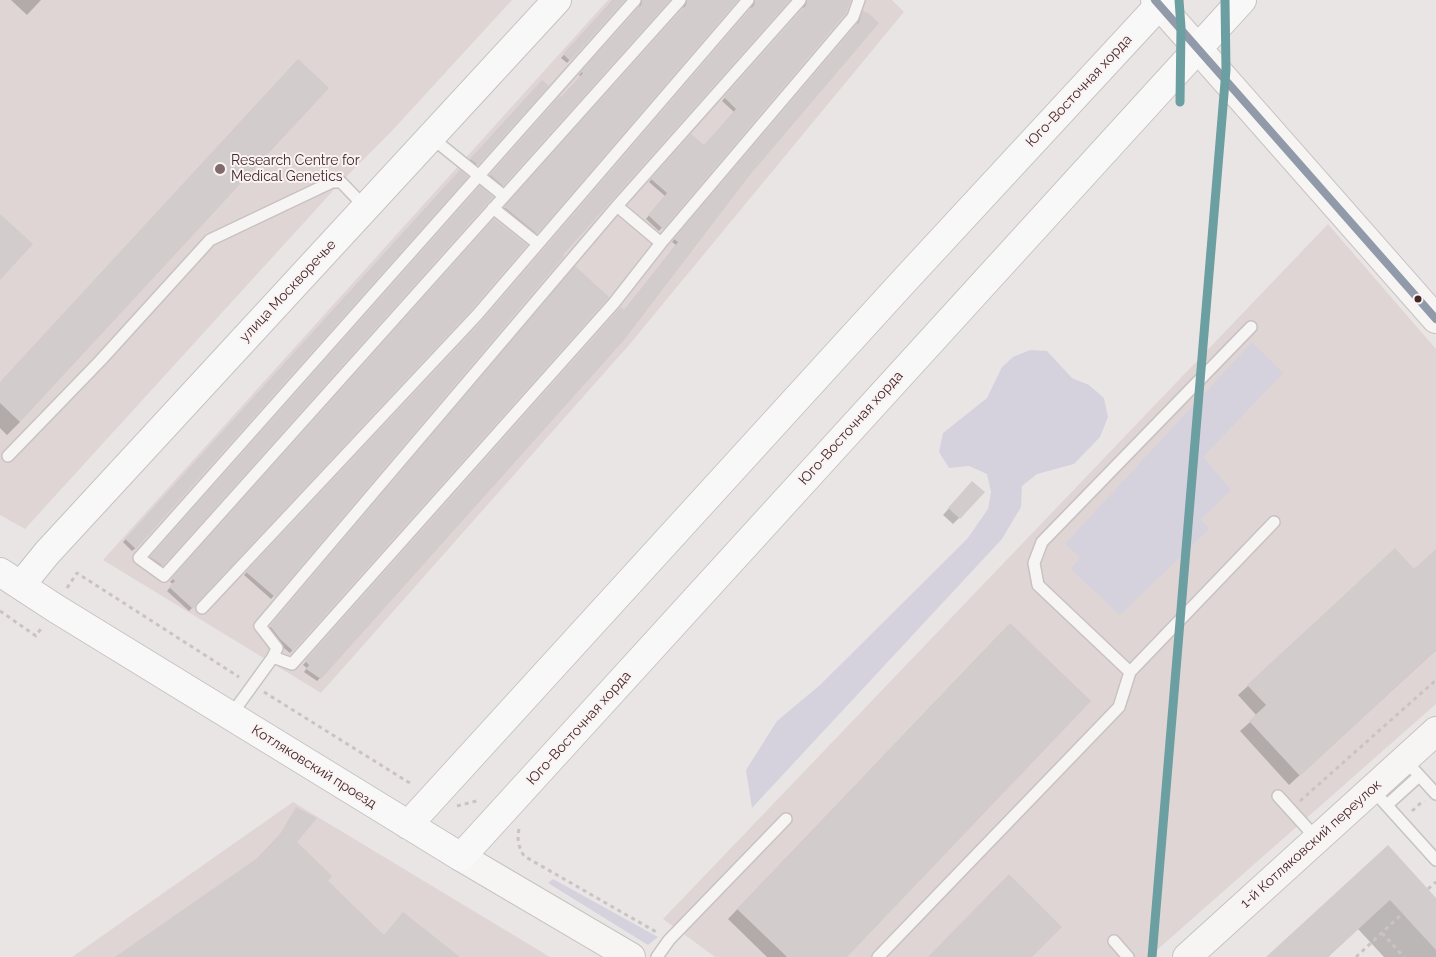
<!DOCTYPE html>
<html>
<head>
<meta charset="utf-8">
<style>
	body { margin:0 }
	canvas { display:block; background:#eae5e5 }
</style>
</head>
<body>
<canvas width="1436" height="957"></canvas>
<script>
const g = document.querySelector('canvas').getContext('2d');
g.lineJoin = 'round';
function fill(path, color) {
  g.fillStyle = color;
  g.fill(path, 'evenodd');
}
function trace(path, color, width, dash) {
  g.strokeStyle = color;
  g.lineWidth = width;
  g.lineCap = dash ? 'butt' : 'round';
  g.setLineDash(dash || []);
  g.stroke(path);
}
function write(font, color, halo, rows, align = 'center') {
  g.font = font + ' Raleway,sans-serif';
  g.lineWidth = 4;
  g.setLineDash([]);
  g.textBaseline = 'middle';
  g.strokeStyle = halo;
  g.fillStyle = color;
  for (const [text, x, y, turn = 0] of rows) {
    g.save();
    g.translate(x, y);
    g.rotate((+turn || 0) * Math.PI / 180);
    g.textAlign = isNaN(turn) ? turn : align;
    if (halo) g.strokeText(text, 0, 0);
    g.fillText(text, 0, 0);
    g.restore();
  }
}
fill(new Path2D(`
	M0,0H512L390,133L341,182L25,529L0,515Z
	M608,0H892L904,12L629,345L321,693L103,560Z
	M1328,224L1436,349V704L1149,957H715L663,919Z
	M293,802L550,957H72Z`), '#e0d5d5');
fill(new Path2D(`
	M1252,342L1283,373L1203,457L1231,490L1201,519L1209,529L1120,615L1071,569L1080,557L1065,544Z
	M1030,350L1047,351L1072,378L1089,385L1104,398L1108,417L1100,437L1074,464L1037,474L1022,486L1021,507L1002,539L752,808L746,770L777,721L820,685L967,539L988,509L991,492L987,474L969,466L949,468L939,452L943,433L987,398L1002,367L1013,357Z
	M553,879L658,937L648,945L548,883Z`), '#d5d2dd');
fill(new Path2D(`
	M11,0H41L27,15Z
	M613,0H623L567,63L561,58Z
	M639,0H668L500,188L488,178L557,100L561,99L581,77L579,75L638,9L640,5Z
	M685,0H736L533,236L502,211L683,9Z
	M752,0H788L561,255L562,257L271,599L244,575L480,324L751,9Z
	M804,0H850L659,231L646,219L665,196L649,182L691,135L704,147L734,112L722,101L803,9Z
	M863,12L866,15L748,175L623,339L320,678L317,681L304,672L307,668L303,665L618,311H624L676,245L672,242L856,26Z
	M547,86L474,167L468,162L472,158Z
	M457,174L137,547L132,551L123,542Z
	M477,191L162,565L159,568L148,560Z
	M494,220L192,608L189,611L167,591L173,584L170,582Z
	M573,271L608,297L290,653L277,642L268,630Z
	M0,383L20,422L7,435L0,428Z
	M966,489L959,518L953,524L943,515Z
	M1436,550V650L1289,785L1240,731L1257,716L1238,695L1248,686L1414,571Z
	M1000,634L845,957H767L728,919Z
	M1387,847L1436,900V957H1384L1358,929L1328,957H1268Z`), '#0003');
fill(new Path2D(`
	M613,0H625L570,61L563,54Z
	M642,0H670L503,186L490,175L560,96L561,97L583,73L581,72L641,5Z
	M687,0H738L537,234L504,207L686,5Z
	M755,0H790L563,255L564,256L275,597L246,572L483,320L754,5Z
	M807,0H851L846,13L663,229L648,215L667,193L651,179L691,134L704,145L736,109L724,97L806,5Z
	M863,10L866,13L867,12L879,23L749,176L624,340L321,679L306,669L309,665L305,661L621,307L624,310L678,242L674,239L859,22Z
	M298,59L329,88L20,422L0,403V382Z
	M542,80L549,86L478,165L470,159Z
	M460,170L468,177L136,549L125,539Z
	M480,186L493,197L163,566L150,557Z
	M0,214L33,244L0,280Z
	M494,219L527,245L471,310L197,603L193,609L169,587L175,581L172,578Z
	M575,266L609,297L293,651L280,639L270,626Z
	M972,481L985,492L960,519L948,508Z
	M1395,548L1414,569L1436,549V650L1300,776L1249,721L1266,705L1247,685Z
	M1010,623L1091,701L847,957H787L737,909Z
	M296,807L317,818L297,842L332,876L328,881L384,935L403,912L460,957H115L256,859L280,834Z
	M1388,845L1436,898V950L1390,900L1328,957H1266Z
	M1009,874L1062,927L1032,957H928Z`), '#d2cccc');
const service = new Path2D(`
	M635,0L139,558L164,576L680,0
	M432,138L504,196
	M617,206L661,243
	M493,208L538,244
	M8,456L100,361L210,240L332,182H341L365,207
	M202,608L477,315L748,0
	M273,657L292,664L614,303L661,243L853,17L859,0
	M1130,672L1038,585L1034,563L1042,542L1251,327
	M231,715L273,657L277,648L260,626L617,206L800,0
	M1405,760L1436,794
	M1372,789L1436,860
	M1278,796L1317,839
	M1387,805L1419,776
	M1114,941L1128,957
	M657,957L669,940L786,819
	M878,957L1119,707L1130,672L1274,522`);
const tertiary = new Path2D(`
	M1155,0L1436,319
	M461,857L631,957
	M1187,957L1436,731`);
const secondary = new Path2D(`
	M0,572L55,608L461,857L1242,0
	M21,585L47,553L557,0
	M408,825L904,281L1164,0`);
trace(service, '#c8c2c2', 14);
trace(tertiary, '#c8c2c2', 30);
trace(secondary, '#c8c2c2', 30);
trace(new Path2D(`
	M67,588L77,573L239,677
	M0,611L36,636L42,627
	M264,692L408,782L414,783
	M1300,801L1436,680
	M457,806L480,800
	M1412,811L1424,800
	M519,829C517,839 518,846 524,856L658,933
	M1428,889L1436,882
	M1382,933L1404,957
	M1356,957L1403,913`), '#cbc3c3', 3, [4, 4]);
trace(service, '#f7f4f4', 11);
trace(tertiary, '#f7f4f4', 28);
trace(secondary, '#f8f8f8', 28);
trace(new Path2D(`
	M1155,0L1436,319`), '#919aa9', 8);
trace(new Path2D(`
	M1179,0L1181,27L1180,102
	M1152,957L1226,70L1225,0`), '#6c9fa1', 9);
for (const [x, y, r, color] of [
	[220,169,6,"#806a6b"],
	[1418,299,4.5,"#472829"]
]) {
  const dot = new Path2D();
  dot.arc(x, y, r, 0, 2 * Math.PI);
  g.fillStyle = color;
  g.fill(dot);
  trace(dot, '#f9f3f3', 2);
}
write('14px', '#472829', '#f9f3f3', [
	["Юго-Восточная хорда",1079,91,-47],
	["улица Москворечье",288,291,-47],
	["Юго-Восточная хорда",851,428,-48],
	["Юго-Восточная хорда",579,728,-48],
	["Котляковский проезд",314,767,32],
	["1-й Котляковский переулок",1311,844,-42]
]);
write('14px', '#472829', '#f9f3f3', [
	["Research Centre for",231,161],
	["Medical Genetics",231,177]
], 'left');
</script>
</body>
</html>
